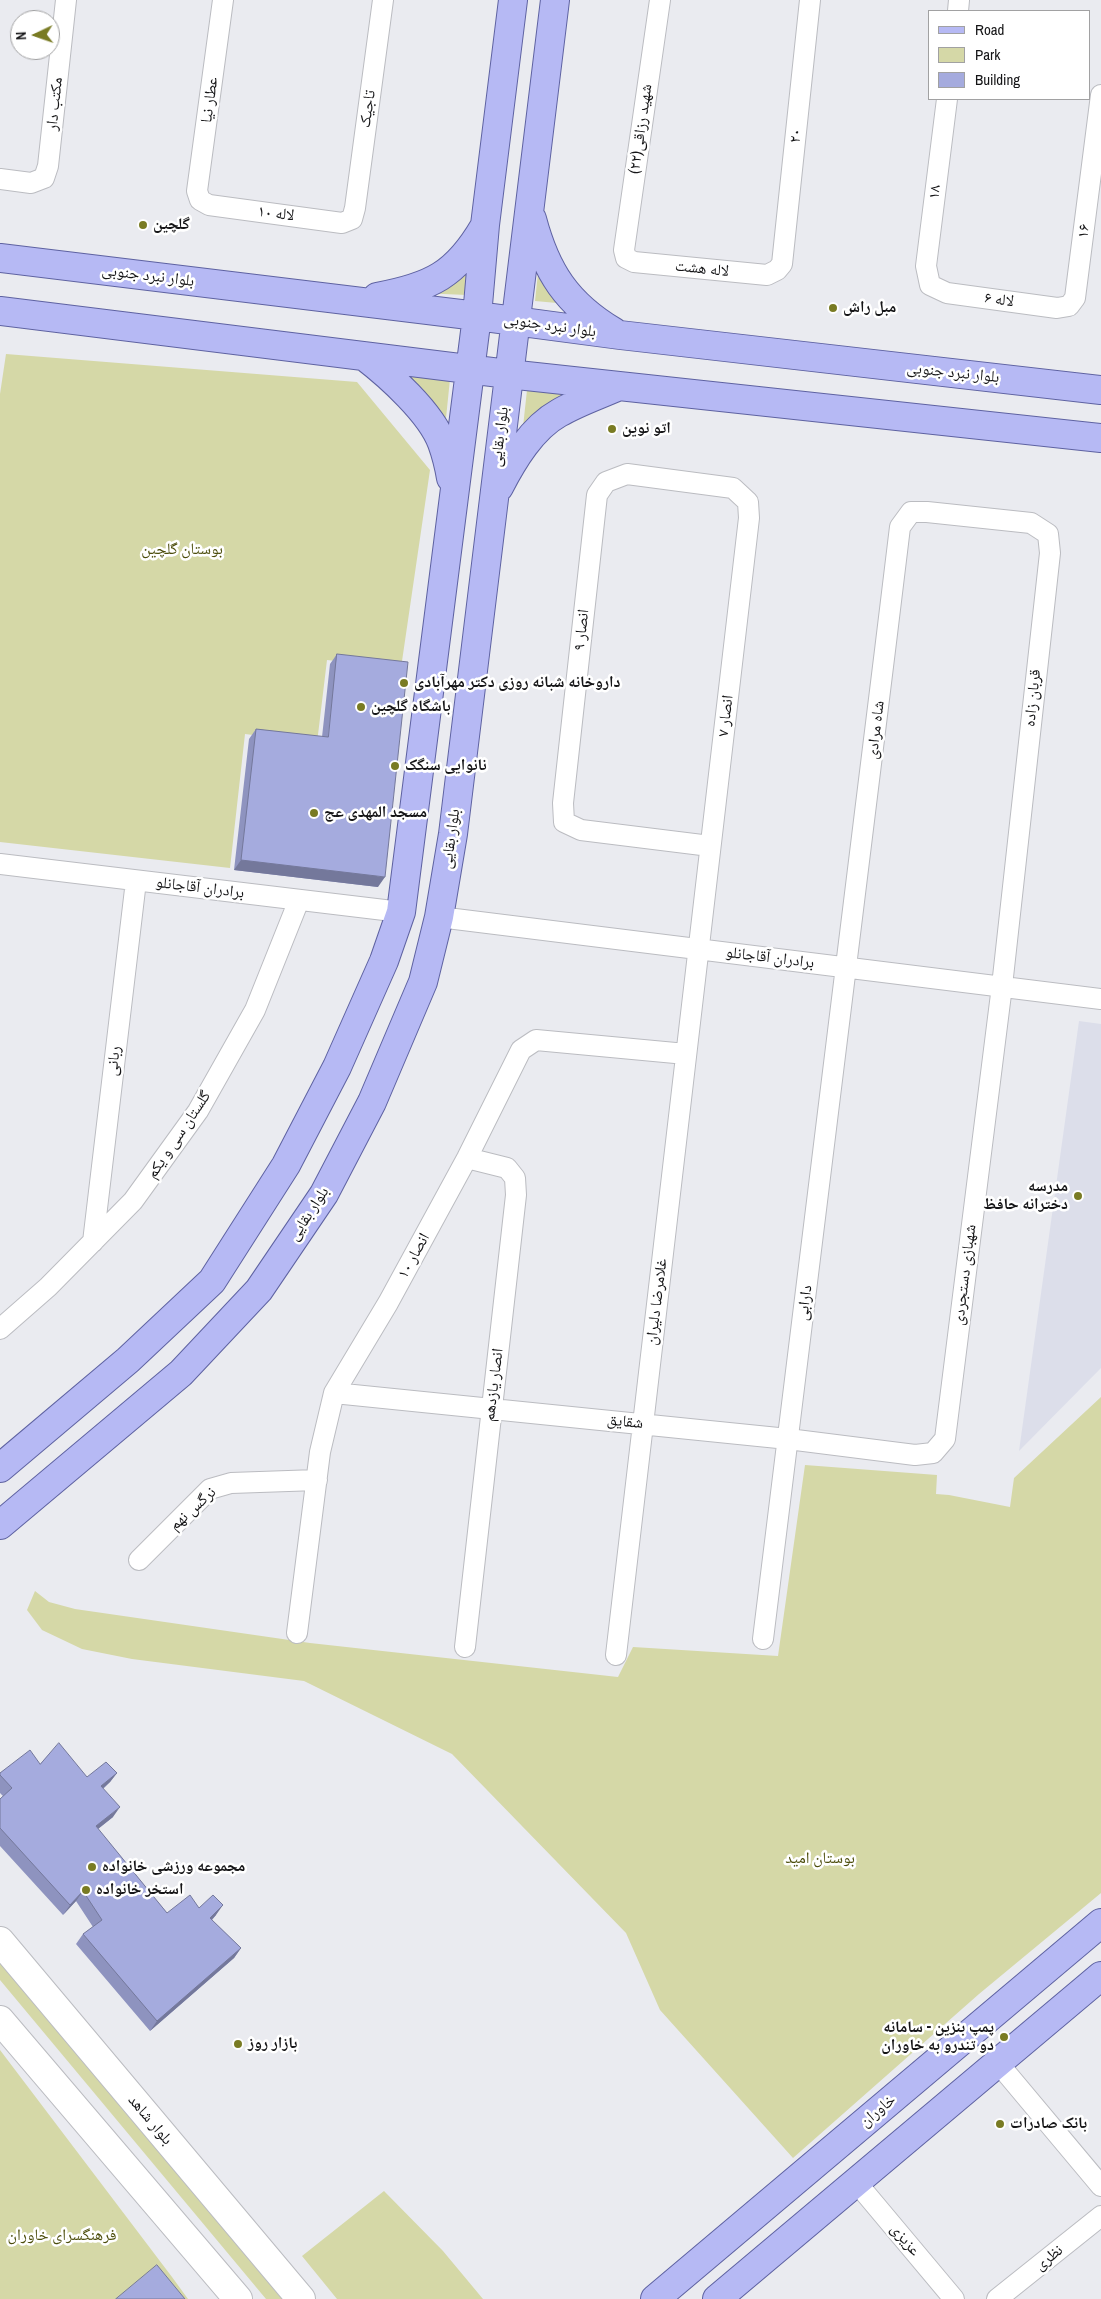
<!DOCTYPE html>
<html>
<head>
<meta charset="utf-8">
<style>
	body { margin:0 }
	#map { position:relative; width:1101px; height:2299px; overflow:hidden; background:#eaebf0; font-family:"Archivo Narrow",sans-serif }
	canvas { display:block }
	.legend { position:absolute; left:928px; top:10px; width:162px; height:90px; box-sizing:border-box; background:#fff; border:1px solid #a1a1a2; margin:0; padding:6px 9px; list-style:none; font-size:15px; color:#151517 }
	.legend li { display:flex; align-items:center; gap:10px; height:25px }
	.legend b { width:25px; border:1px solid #a1a1a2 }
	.north { position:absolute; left:10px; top:10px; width:50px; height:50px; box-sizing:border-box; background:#fff; border:1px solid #a1a1a2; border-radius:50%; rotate:267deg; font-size:14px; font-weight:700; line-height:20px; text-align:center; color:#151517 }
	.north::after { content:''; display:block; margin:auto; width:18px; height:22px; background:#797b23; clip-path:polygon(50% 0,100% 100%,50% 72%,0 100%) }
</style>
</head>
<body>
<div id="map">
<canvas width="1101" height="2299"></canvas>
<ul class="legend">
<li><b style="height:6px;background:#b6b9f4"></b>Road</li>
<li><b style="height:14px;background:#d5d8a7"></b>Park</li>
<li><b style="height:14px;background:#a5abde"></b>Building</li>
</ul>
<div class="north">N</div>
</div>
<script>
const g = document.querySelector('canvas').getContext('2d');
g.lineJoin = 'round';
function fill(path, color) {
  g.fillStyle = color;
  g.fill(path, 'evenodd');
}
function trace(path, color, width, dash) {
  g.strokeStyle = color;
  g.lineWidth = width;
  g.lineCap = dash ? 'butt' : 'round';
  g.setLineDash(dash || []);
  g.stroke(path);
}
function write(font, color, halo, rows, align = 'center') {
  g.font = font + ' "Archivo Narrow","Noto Naskh Arabic",sans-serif';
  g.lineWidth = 5;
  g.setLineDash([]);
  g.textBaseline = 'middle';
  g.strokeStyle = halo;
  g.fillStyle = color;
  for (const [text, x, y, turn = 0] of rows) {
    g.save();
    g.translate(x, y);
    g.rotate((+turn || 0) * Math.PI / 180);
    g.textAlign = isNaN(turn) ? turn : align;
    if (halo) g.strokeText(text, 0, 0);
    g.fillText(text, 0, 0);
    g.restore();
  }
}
fill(new Path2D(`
	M1079,1021L1101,1024V1368L1019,1451Z`), '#dcdeea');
fill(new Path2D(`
	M539,264L568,304L535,301Z
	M471,265L467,295L420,293Z
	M6,354L357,382L430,470L401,668L327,660L317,743L245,734L230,868L0,842V394Z
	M399,374L450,379L445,428Z
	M527,390L582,394L522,436Z
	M1101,1397V1893L979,1994L793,2158L660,2010L626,1933L452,1754L304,1681L132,1659L82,1649L42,1630L27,1610L35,1591L49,1602L75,1609L310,1643L618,1677L633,1647L778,1656L805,1465L937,1475L936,1494L949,1495L1010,1507L1014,1478Z
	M0,1960L285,2299H266L0,1980Z
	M0,2050L172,2277L188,2299H0Z
	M384,2191L443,2251L483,2299H337L302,2256Z`), '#d5d8a7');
const street = new Path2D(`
	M223,0L197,191L200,200L209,205L342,223L352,219L355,208L383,0
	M660,0L624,250L626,258L634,262L767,275L777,270L782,264L810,0
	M958,11L959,0
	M947,99L926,266L930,285L947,293L1057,308L1069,306L1075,298L1101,95
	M0,179L31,183L44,178L48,166L66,0
	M0,864L401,912
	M439,917L1101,999
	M93,1242L136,881
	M0,1329L48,1287L133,1201L198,1111L255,1010L299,900
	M334,1393L788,1439L915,1455L933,1453L945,1439L1002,986L1050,553L1048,534L1031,523L927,512H911L900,527C855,898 809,1269 763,1639
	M139,1560L210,1489L231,1483L317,1480
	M297,1633L320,1452L334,1393L388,1303L467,1158L521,1050L536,1040L686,1054
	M465,1647L516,1195L515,1178L507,1168L467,1158
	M616,1655L749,518L748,502L733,488L627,474L606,482L597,495L563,803L564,822L581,830L710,846
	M998,2063L1101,2186
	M856,2182L954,2299
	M997,2299L1101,2216`);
const secondary = new Path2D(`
	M0,1941L301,2299
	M0,2020L238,2299`);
const primary = new Path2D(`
	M532,219C546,272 567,304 614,332
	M0,258L477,316L620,335L1101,390
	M377,297C431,287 456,275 484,227
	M0,311L508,374L1101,438
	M364,356C390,376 431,413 442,443C446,454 449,466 451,478
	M499,487C513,460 532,428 559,413C578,402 599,395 619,386
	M0,1468L128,1360L212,1281L286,1165L337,1067L384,961L401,912L477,316L485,225L513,0
	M0,1525L181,1373L259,1290L324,1194L372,1102L423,982L439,917L453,834L555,0
	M655,2299L1101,1923
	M717,2299L1101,1976`);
trace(street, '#bbbcc1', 22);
trace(secondary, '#bbbcc1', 30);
trace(primary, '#5e62a1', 30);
trace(street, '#fff', 20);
trace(secondary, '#fff', 28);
trace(primary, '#b6b9f4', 28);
fill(new Path2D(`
	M337,654L378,887L234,870L249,739L256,729L322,737L330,664Z
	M40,1764L87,1777L117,1773L110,1782L103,1789L113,1817L98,1829L167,1913L199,1908L216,1915L212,1920L241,1948L234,1958L150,2031L76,1944L83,1934L93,1927L76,1901L63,1915L0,1846V1799L3,1796L0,1793V1773Z`), '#8e93bf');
fill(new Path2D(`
	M241,860L385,877L378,887L234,870Z
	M117,1773L110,1782L94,1796L101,1786Z
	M120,1807L113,1817L89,1836L96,1826Z
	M83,1891L76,1901L63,1915L70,1905Z
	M223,1905L216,1915L204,1928L210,1918Z
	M241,1948L234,1958L150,2031L157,2021Z`), '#74789b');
const building = new Path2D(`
	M337,654L408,662L385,877L241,860L256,729L328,737Z
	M59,1743L87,1777L106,1762L117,1773L101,1786L120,1807L96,1826L167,1913L190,1895L199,1908L213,1895L223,1905L210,1918L241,1948L157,2021L83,1934L102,1920L83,1891L70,1905L0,1828V1799L12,1788L0,1775V1773L30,1750L40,1764Z
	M157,2265L185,2299H116Z`);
fill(building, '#a5abde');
trace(building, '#74789b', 1);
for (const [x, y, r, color] of [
	[143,225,5,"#797b23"],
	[833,308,5,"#797b23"],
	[612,429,5,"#797b23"],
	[404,683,5,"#797b23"],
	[361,707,5,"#797b23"],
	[395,766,5,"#797b23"],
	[314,813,5,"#797b23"],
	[1078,1196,5,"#797b23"],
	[92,1867,5,"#797b23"],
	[86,1890,5,"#797b23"],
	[1004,2037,5,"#797b23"],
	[238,2044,5,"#797b23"],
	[1000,2124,5,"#797b23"]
]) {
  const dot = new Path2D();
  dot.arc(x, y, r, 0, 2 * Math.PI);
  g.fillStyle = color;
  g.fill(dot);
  trace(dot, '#fff', 2);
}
write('16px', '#151517', '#fff', [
	["عطار نیا",210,100,-82],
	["مکتب دار",55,104,-84],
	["تاجیک",368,109,-82],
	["شهید رزاقی(۲۲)",641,129,-82],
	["۲۰",796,136,-84],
	["۱۸",935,192,-83],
	["لاله ۱۰",276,214,7],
	["۱۶",1084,231,-83],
	["لاله هشت",702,269,6],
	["بلوار نبرد جنوبی",148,276,7],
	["لاله ۶",999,300,8],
	["بلوار نبرد جنوبی",550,326,8],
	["بلوار نبرد جنوبی",953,373,6],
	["بلوار بقایی",500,437,-83],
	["انصار ۹",582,630,-84],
	["قربان زاده",1033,698,-84],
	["انصار ۷",726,716,-83],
	["شاه مرادی",876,730,-83],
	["بلوار بقایی",451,839,-82],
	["برادران آقاجانلو",200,888,7],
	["برادران آقاجانلو",770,958,7],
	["ربانی",114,1061,-83],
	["گلستان سی و یکم",179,1135,-56],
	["بلوار بقایی",309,1214,-57],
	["انصار ۱۰",414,1256,-61],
	["شهبازی دستجردی",965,1275,-83],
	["غلامرضا دلیران",657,1302,-83],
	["دارابی",805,1303,-83],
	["انصار یازدهم",494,1385,-83],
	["شقایق",625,1422,6],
	["نرگس نهم",193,1509,-42],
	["خاوران",878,2111,-40],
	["بلوار شاهد",150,2120,50],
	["عزیزی",905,2240,50],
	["نظری",1049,2258,-38]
]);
write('bold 16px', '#151517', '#fff', [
	["گلچین",153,225],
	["مبل راش",843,308],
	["اتو نوین",622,429],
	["داروخانه شبانه روزی دکتر مهرآبادی",414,683],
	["باشگاه گلچین",371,707],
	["نانوایی سنگک",405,766],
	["مسجد المهدی عج",324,813],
	["مدرسه",1068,1187,"right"],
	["دخترانه حافظ",1068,1205,"right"],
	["مجموعه ورزشی خانواده",102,1867],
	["استخر خانواده",96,1890],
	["پمپ بنزین - سامانه",994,2028,"right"],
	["دو تندرو به خاوران",994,2046,"right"],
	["بازار روز",248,2044],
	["بانک صادرات",1010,2124]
], 'left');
write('16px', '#4b4c0a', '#fff', [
	["بوستان گلچین",182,550],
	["بوستان امید",820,1859],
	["فرهنگسرای خاوران",62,2236]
]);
</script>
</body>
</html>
